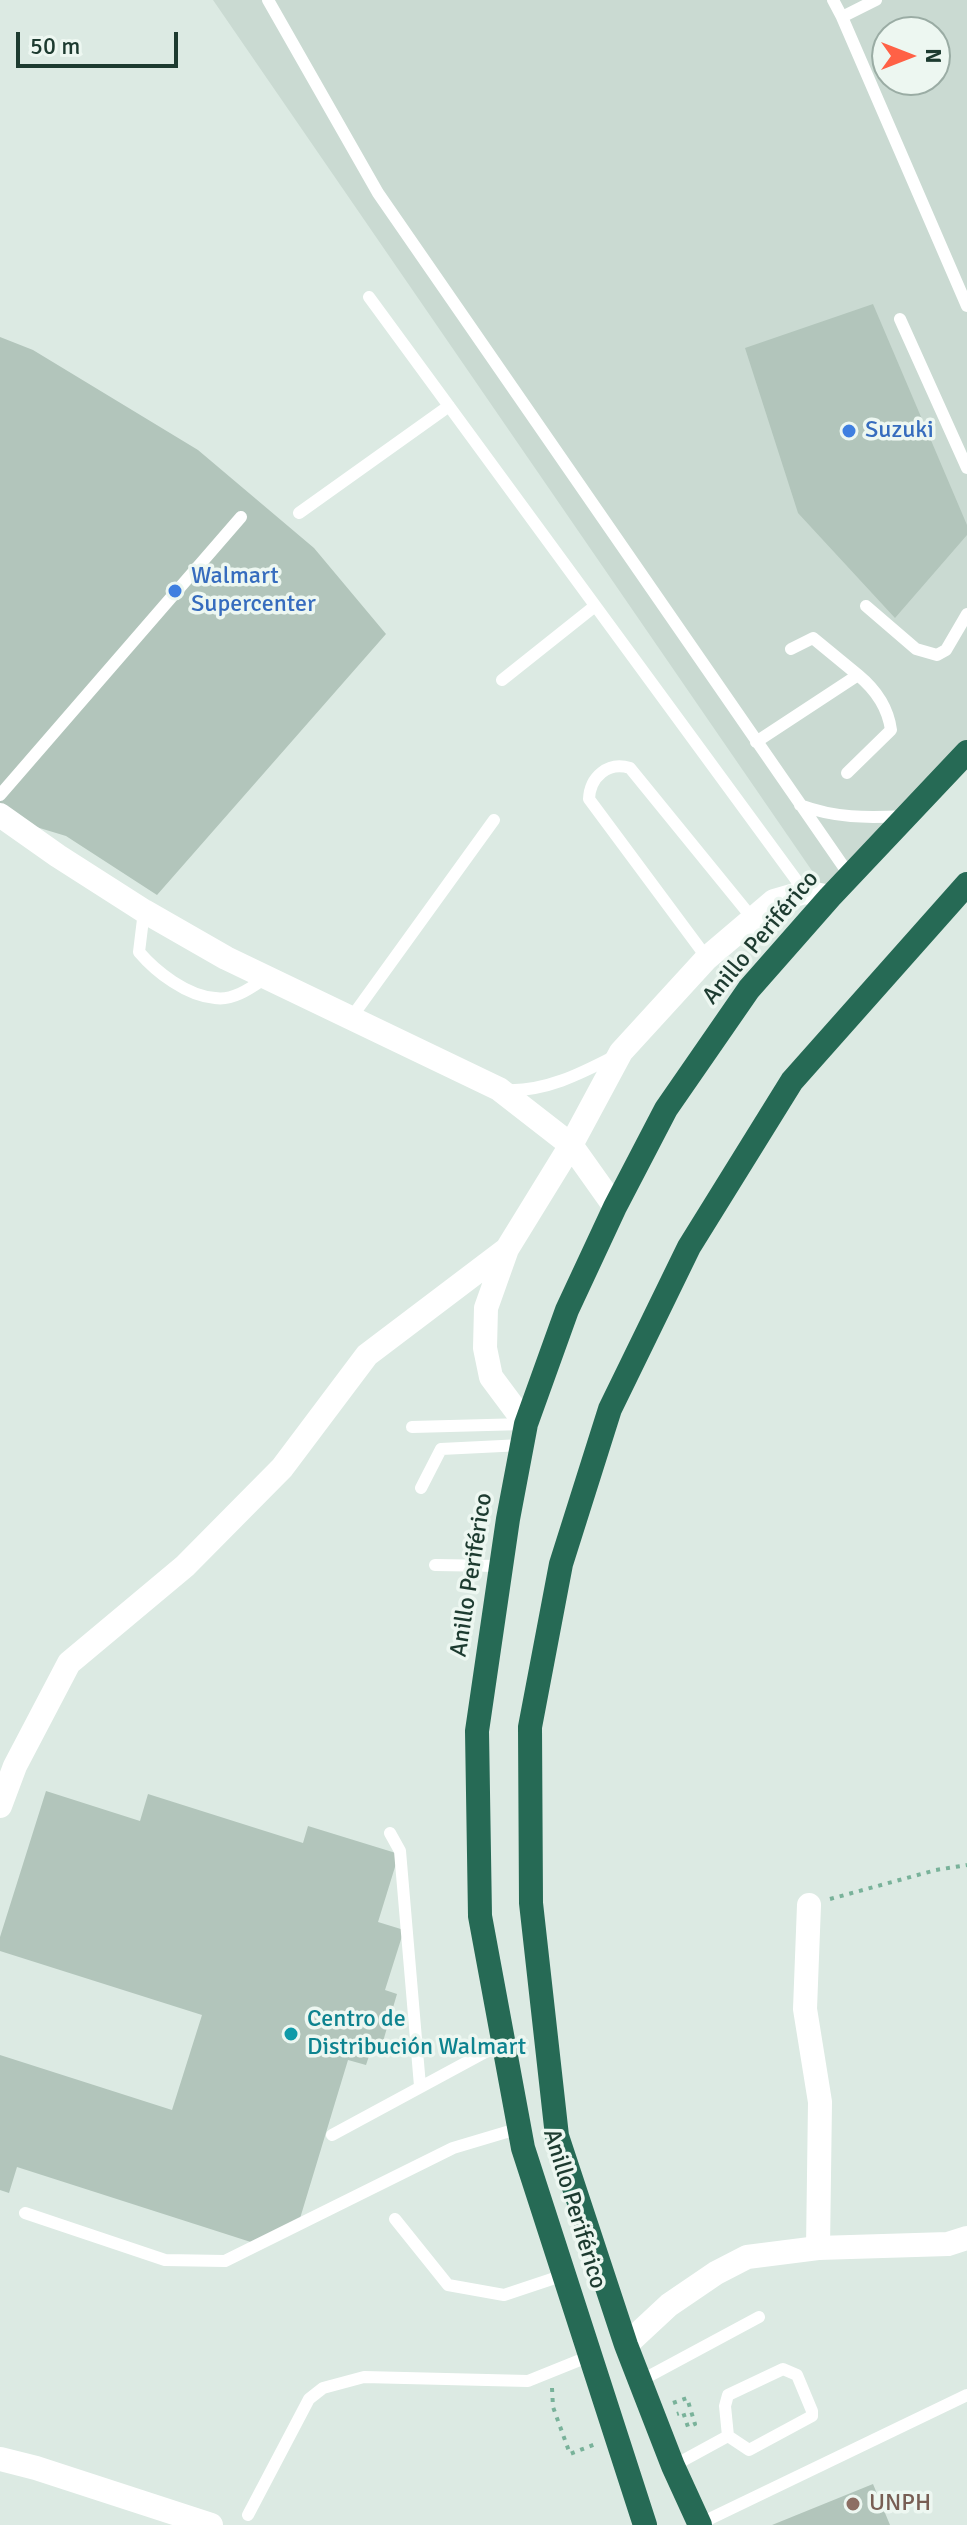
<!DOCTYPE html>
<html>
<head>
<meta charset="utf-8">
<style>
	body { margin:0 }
	#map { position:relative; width:967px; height:2525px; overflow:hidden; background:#dceae3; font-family:Signika,sans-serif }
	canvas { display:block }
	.north { position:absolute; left:871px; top:16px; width:80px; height:80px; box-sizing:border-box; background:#edf7f1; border:2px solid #9aaca4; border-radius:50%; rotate:90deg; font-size:22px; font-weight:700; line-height:32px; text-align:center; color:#1d3b30 }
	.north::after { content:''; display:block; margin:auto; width:28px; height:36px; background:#ff6146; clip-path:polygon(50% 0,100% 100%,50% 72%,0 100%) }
	.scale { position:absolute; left:16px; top:32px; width:162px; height:36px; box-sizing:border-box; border:4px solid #1d3b30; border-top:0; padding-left:10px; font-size:24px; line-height:28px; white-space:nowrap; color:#1d3b30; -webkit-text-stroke:6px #edf7f1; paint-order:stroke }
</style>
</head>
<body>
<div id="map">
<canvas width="967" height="2525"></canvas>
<div class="north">N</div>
<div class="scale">50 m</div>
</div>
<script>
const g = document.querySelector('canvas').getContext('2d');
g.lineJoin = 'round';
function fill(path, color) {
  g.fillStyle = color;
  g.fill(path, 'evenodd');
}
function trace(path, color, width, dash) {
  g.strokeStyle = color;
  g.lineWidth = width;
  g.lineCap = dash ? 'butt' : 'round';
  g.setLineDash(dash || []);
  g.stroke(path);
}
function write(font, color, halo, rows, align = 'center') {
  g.font = font + ' Signika,sans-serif';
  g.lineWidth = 7;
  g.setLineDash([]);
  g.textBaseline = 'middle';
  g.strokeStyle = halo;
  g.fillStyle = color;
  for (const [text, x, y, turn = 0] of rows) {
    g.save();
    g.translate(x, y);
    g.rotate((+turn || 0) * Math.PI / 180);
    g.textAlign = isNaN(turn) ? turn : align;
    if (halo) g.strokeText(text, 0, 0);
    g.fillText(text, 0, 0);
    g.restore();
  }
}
fill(new Path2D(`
	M213,0H967V752L830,897ZM887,32H935V80H887Z`), '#cadad2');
fill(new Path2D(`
	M873,304L967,525V535L895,618L798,513L745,348Z
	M0,337L33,350L198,450L314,548L386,634L157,895L66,836L0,816Z
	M46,1791L140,1821L148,1794L303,1843L308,1826L399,1854L378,1922L404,1930L385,1990L397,1994L379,2055L370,2053L366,2065L348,2060L298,2225L257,2244L17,2167L9,2193L0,2190V2055L172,2110L202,2015L0,1951V1937Z
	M873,2484L890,2525H772Z`), '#b2c5bb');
trace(new Path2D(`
	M830,1899L936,1870L967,1865
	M552,2388L553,2407L570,2454L598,2443
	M673,2403L687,2398L695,2424L688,2427L683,2412L677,2414`), '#79b29a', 4, [4, 6]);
trace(new Path2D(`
	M268,0L378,193L850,876
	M833,0L842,17
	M876,0L842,17L967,306
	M369,297L805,892
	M900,319L967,468
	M299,513L449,406
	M866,606L916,649L937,655L946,650L967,614
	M791,649L813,638L858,675
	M502,680L595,606
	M756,742L858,675C875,689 888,708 891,730L847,773
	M0,795L241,517
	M800,805C835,818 866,818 904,816
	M144,911L139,952C156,972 187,996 215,998C234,1001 252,987 267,977
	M707,958L589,799C590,777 608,761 630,768L753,919
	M351,1018L494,820
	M505,1090C545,1092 580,1074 615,1056
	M412,1427L525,1424
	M421,1488L441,1449L522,1445
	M435,1565L501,1566
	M390,1833L400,1851L420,2086
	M332,2135L504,2042
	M25,2213L165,2260L225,2261L453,2148L520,2128
	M395,2219L448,2285L504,2295L564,2275
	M783,2369L797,2375L812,2411V2416L749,2450L728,2436L725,2406L728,2395Z
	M640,2381L759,2317
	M673,2466L728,2436
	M248,2515L309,2399L323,2388L364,2377L528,2381L590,2356
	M699,2524L967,2395`), '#fff', 12);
trace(new Path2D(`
	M0,815L58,856L144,911L226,958L499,1089L571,1145L615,1207
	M526,1424L491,1377L485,1348L486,1308L507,1249L571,1145L621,1052L707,958L774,901L805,892L830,897
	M0,1806L15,1766L69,1663L185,1566L282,1468L367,1355L507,1249
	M809,1905L805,2009L820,2102L818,2248
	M0,2459L36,2468L211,2525`), '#fff', 24);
trace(new Path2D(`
	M626,2345L669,2305L716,2273L747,2257L818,2248L948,2244L967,2238`), '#fff', 24);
trace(new Path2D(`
	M645,2525L523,2148L480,1916L477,1731L508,1519L526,1424L567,1310L615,1207L666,1109L749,989L830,897L967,752
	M700,2525L673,2466L626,2345L557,2136L531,1903L530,1727L561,1564L610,1409L689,1247L792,1081L967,884`), '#266a55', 24);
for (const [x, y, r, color] of [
	[849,431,8,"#3f7fe0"],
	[175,591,8,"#3f7fe0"],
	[291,2034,8,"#0f9aa8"],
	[853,2504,8,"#8d6e63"]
]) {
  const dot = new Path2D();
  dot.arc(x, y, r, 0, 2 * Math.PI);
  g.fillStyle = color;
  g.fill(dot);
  trace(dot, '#edf7f1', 3);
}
write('24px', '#366cbe', '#edf7f1', [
	["Suzuki",865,431],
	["Walmart",191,577],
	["Supercenter",191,605]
], 'left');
write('24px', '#1d3b30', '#edf7f1', [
	["Anillo Periférico",761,938,-50],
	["Anillo Periférico",472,1575,-81],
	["Anillo Periférico",574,2209,73]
]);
write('24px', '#0d838f', '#edf7f1', [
	["Centro de",307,2020],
	["Distribución Walmart",307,2048]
], 'left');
write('24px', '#785e54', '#edf7f1', [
	["UNPH",869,2504]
], 'left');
</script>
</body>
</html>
